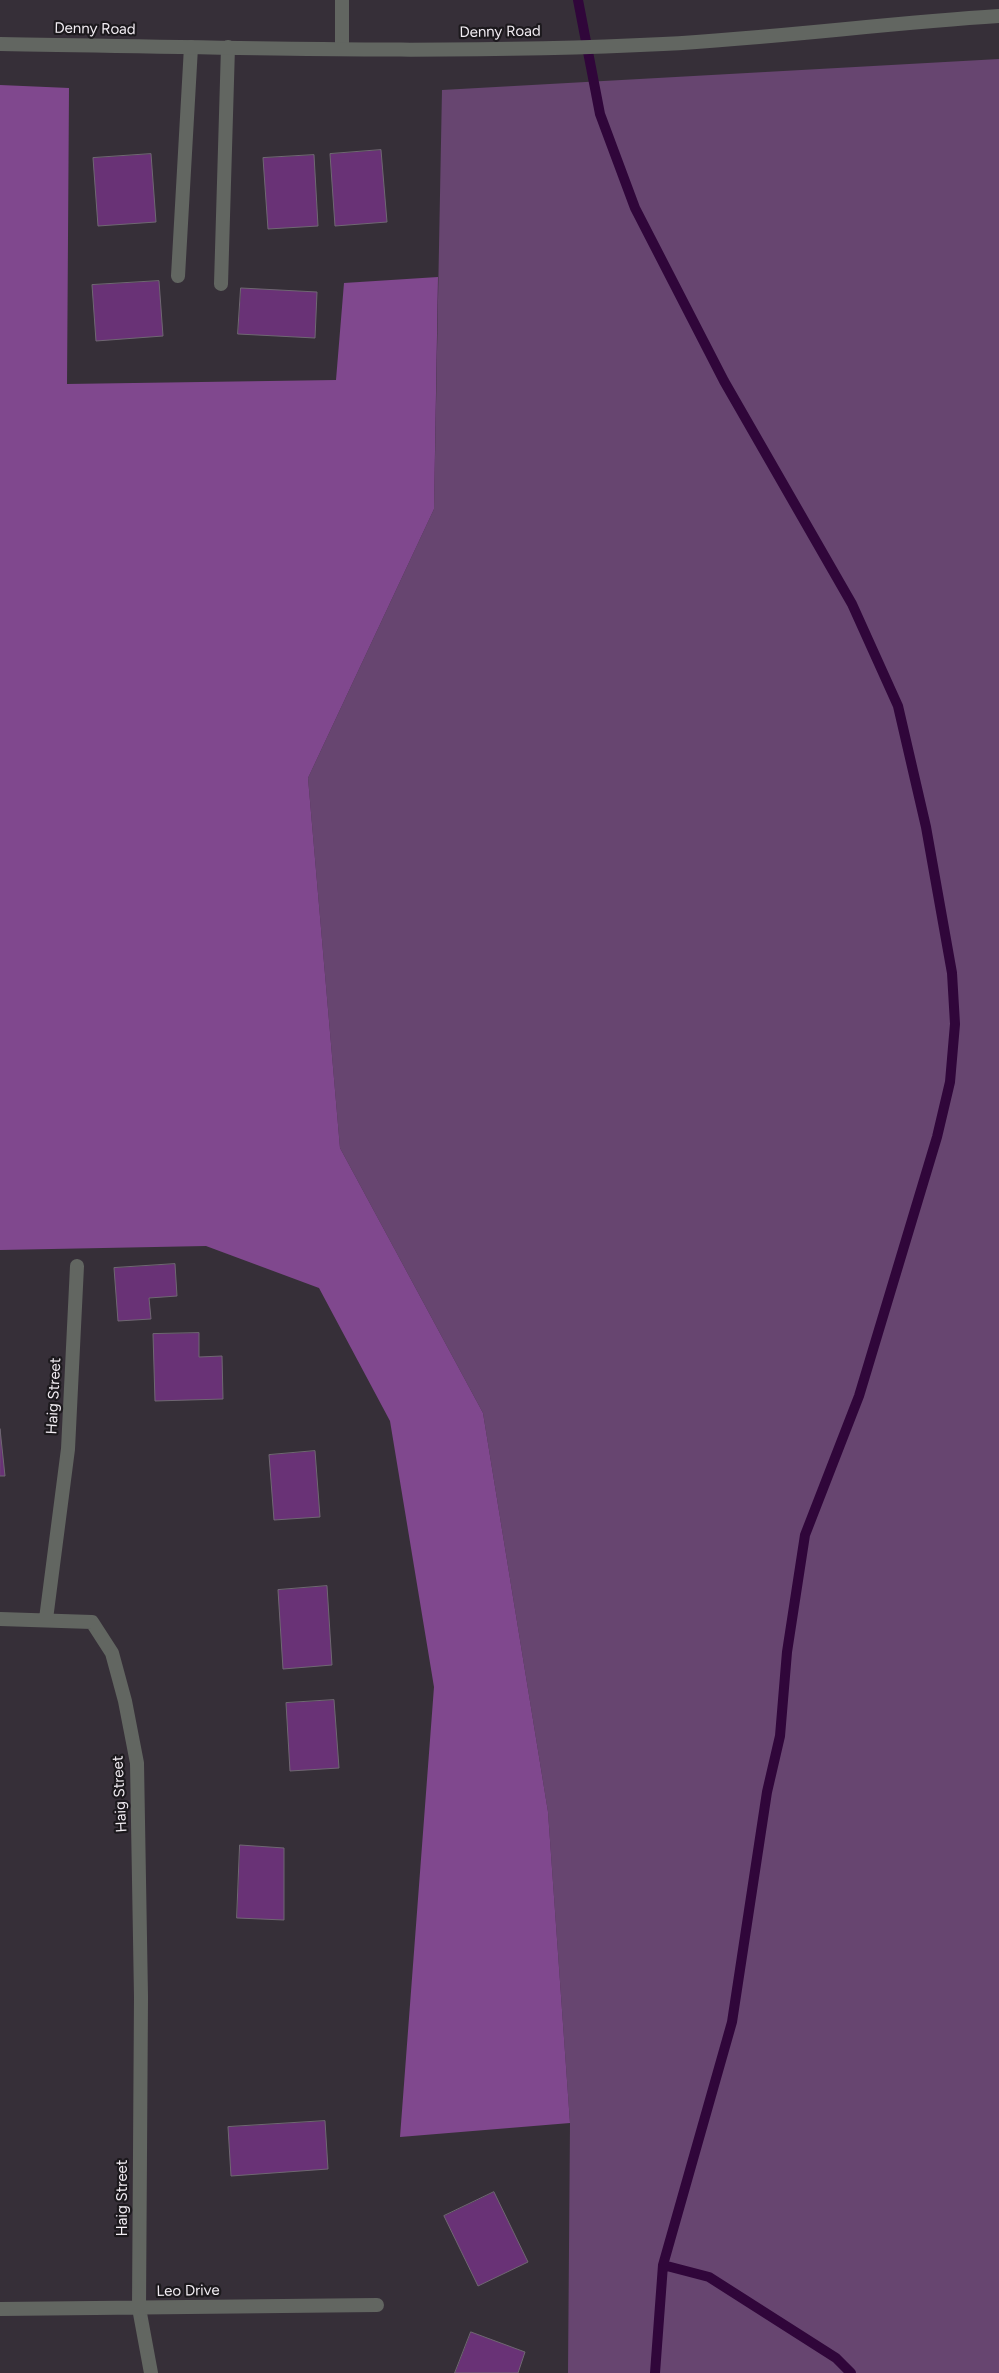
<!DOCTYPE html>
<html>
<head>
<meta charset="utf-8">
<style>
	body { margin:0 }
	canvas { display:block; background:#362f38 }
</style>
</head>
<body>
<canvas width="999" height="2373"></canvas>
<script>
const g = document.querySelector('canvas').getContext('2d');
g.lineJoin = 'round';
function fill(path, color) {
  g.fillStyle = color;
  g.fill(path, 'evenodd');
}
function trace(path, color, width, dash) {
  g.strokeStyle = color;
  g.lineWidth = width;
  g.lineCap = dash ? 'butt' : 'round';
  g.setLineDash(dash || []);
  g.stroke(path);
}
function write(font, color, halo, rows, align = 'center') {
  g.font = font + ' Figtree,sans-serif';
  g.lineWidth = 4.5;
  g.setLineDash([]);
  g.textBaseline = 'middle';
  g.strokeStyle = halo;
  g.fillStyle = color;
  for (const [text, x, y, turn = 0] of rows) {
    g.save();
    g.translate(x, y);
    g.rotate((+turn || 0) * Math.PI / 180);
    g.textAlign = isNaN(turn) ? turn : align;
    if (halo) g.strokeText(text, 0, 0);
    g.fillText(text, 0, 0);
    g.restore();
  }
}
fill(new Path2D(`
	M999,59V2373H568L570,2123L548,1812L483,1413L340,1148L308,778L434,509L442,90Z`), '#674570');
fill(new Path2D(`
	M0,85L69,88L67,384L336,380L344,283L438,277L434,509L308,778L340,1148L483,1413L548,1812L570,2123L400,2137L434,1687L390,1421L319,1288L206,1246L0,1250Z`), '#80488e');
trace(new Path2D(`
	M578,0L600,114L635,208L724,381L852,604L898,706L926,827L952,973L955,1024L950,1082L937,1137L859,1396L805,1535L787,1652L780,1736L767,1792L732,2022L663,2265L655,2373
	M663,2265L709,2277L836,2358L851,2373`), '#30063a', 10);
const building = new Path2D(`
	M381,150L387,222L335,226L330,154Z
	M151,154L156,222L98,226L93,158Z
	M314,155L318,226L268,229L263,158Z
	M159,281L163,336L96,341L92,285Z
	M241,288L317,292L315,338L238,334Z
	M175,1264L177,1296L149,1298L151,1319L118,1321L114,1268Z
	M199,1333V1357L222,1356L223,1399L155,1401L153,1334Z
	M0,1429L5,1476H0Z
	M315,1451L320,1517L274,1520L269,1455Z
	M327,1586L332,1665L283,1669L278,1590Z
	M334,1700L339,1768L290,1771L286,1703Z
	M240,1845L284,1848V1920L237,1918Z
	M325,2121L328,2169L231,2176L228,2127Z
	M494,2192L528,2262L478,2286L444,2216Z
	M471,2332L525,2352L518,2373H455Z`);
fill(building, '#693276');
trace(building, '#6f6772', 1);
trace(new Path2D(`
	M342,49V0
	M178,276L191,47
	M221,284L228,47`), '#626661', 14);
trace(new Path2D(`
	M0,44C221,47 443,55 663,44C775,38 887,23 999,16
	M0,1619L92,1622L112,1653L125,1701L137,1763L141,1997L139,2308L151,2373
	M46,1619L68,1449L77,1266
	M0,2309L377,2305`), '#626661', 14);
write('15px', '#f2edf3', '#1c191d', [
	["Denny Road",95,29,1],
	["Denny Road",500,32,-1],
	["Haig Street",54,1396,-87],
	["Haig Street",120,1794,-93],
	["Haig Street",123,2198,-90],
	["Leo Drive",188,2291,-1]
]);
</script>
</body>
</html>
